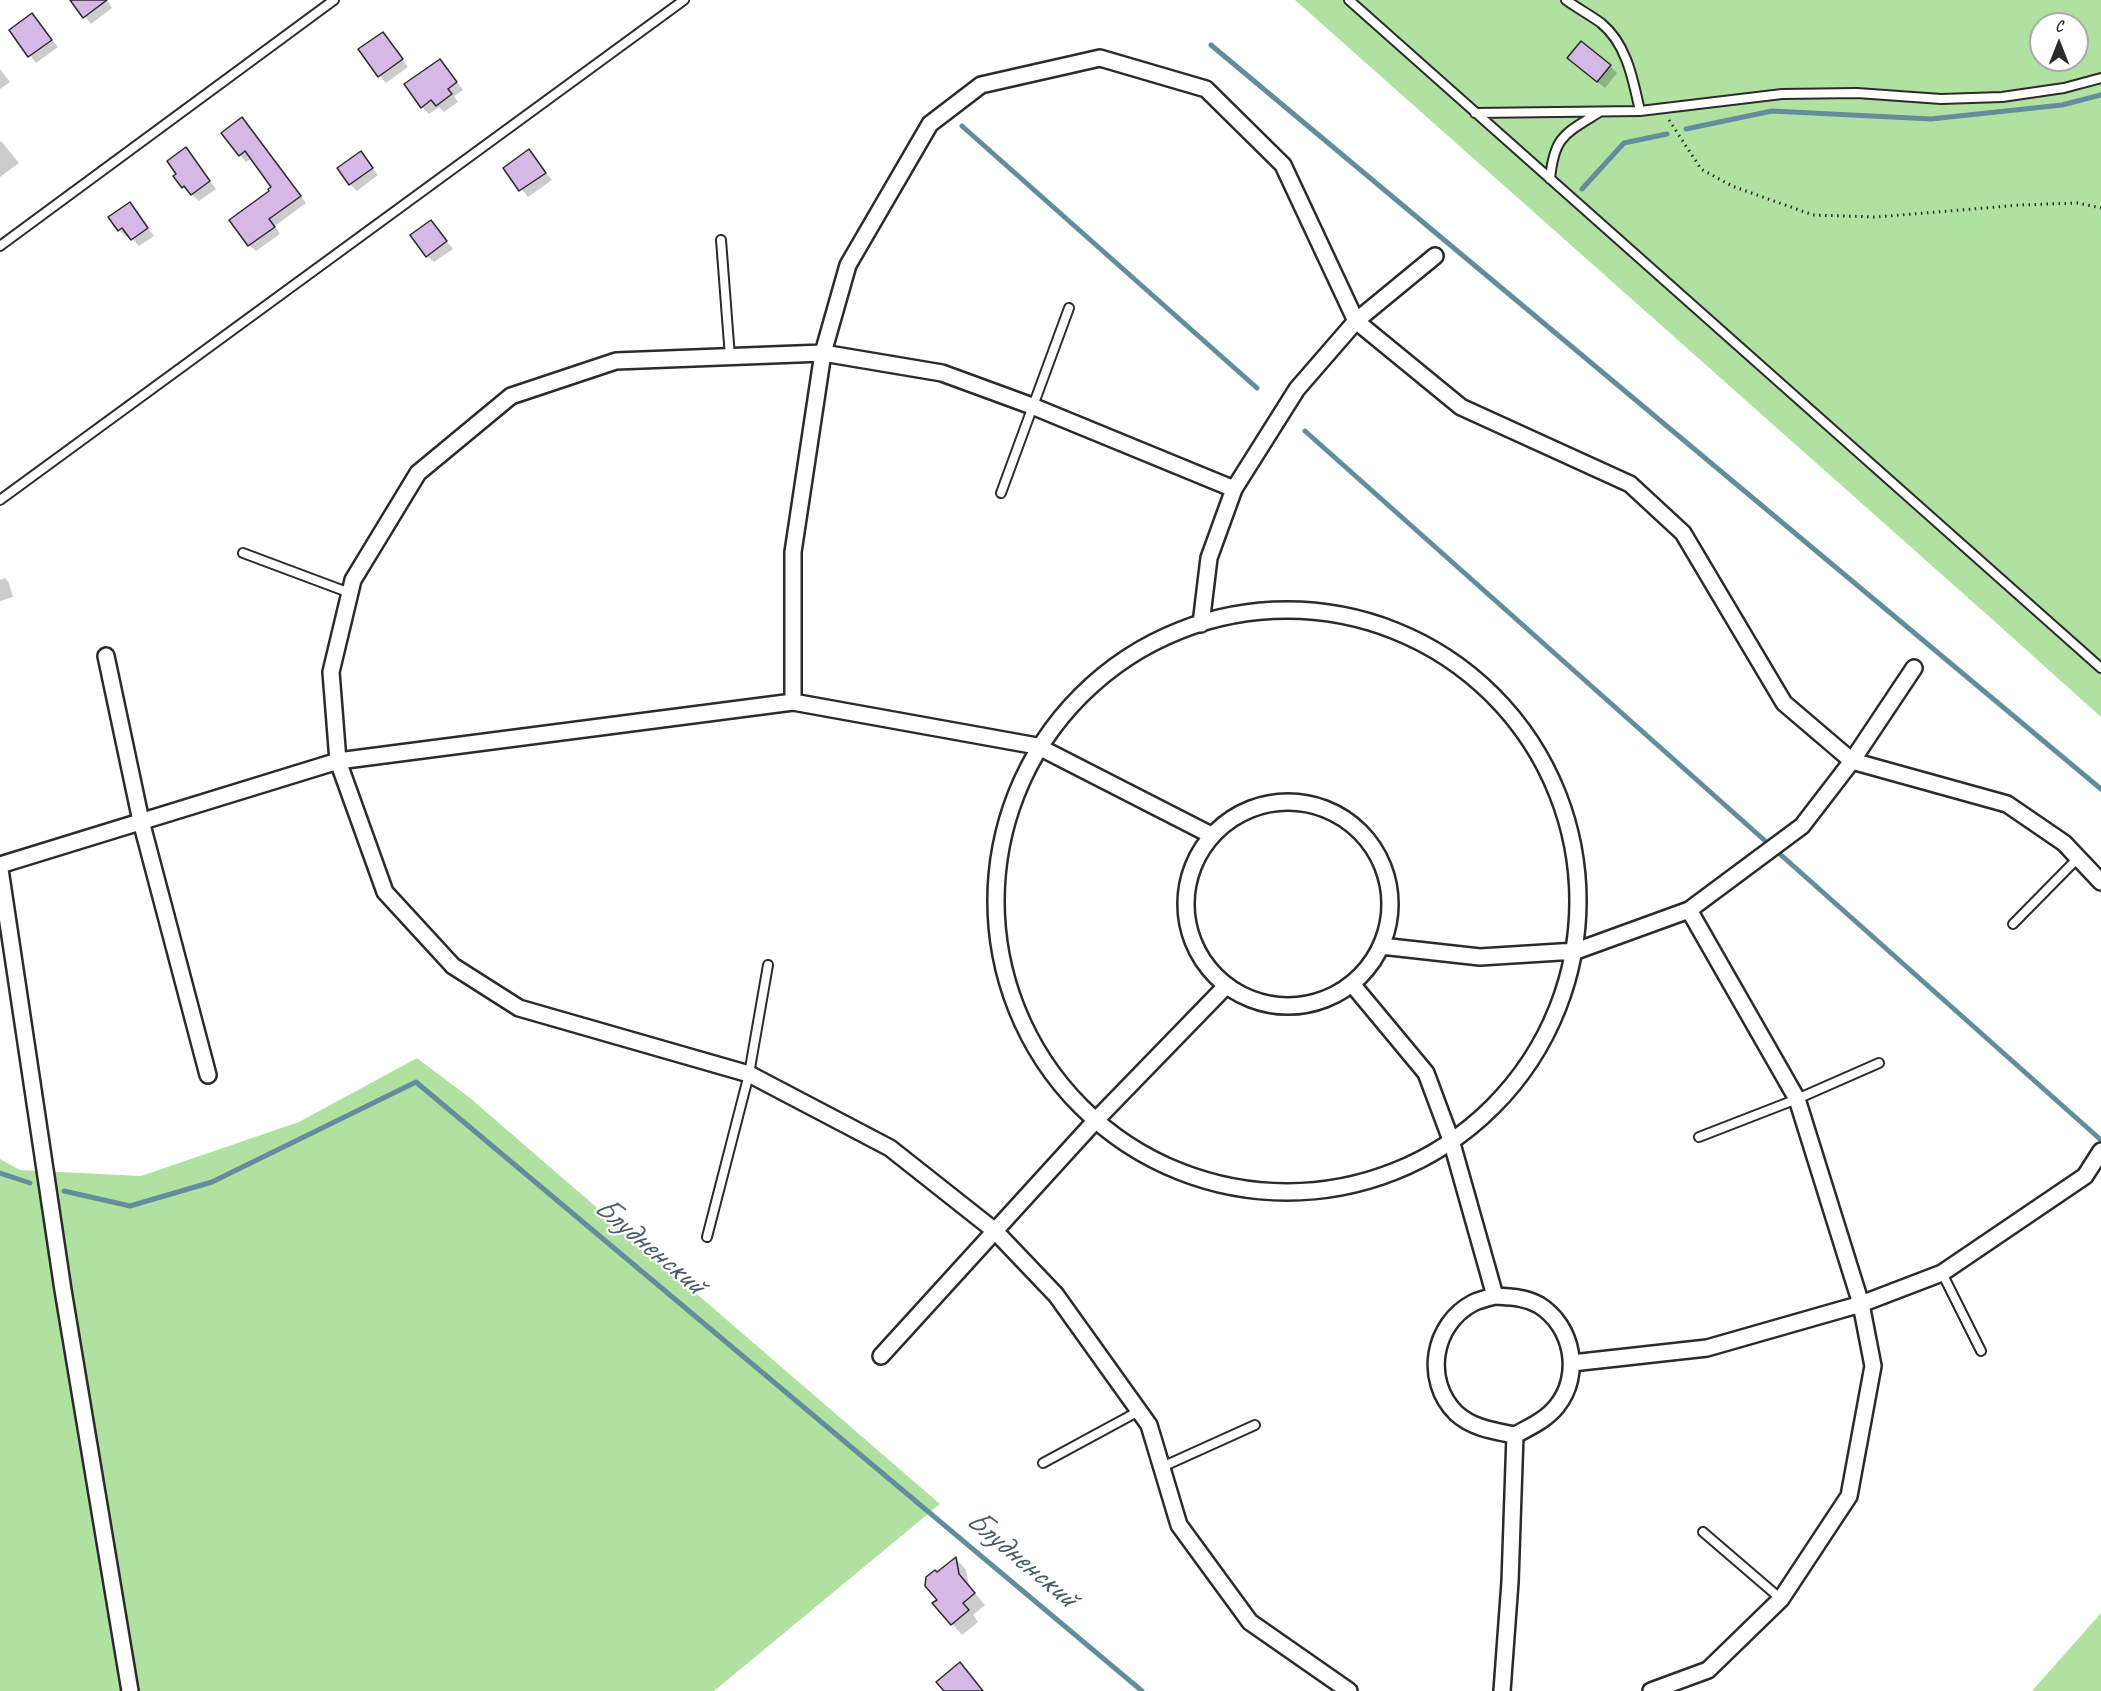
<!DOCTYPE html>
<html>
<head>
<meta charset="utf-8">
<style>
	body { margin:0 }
	#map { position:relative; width:2101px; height:1691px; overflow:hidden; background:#fff; font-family:Caveat,sans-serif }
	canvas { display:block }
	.north { position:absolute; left:2029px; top:12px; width:60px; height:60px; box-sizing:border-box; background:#fff; border:2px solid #aaa; border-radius:50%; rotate:0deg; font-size:16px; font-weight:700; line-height:24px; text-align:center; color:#2b2b2b }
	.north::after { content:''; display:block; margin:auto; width:21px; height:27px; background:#2b2b2b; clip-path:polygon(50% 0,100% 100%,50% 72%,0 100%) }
</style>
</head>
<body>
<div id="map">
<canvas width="2101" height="1691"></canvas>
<div class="north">С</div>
</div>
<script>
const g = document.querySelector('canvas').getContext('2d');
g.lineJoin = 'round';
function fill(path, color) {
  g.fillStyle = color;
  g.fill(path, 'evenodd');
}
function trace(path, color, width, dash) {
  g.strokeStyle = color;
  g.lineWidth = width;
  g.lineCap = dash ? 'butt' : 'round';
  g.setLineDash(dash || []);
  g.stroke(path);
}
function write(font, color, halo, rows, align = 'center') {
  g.font = font + ' Caveat,sans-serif';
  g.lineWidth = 4.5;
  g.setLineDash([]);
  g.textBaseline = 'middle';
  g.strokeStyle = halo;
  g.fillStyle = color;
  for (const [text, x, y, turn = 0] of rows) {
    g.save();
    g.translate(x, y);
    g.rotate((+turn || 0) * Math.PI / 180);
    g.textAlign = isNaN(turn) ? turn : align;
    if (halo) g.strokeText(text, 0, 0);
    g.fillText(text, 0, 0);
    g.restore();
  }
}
fill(new Path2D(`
	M1295,0H2101V717L1993,620ZM2041,24H2077V60H2041Z
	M417,1058L470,1098L940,1504L714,1691H0V1159L20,1170L141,1176L299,1122Z
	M2101,1613V1691H2032Z`), '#b1e1a1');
fill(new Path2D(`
	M72,0H107L112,8L91,24Z
	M32,15L58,47L36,63L11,31Z
	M389,41L408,67L386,83L360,50Z
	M440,61L463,90L454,96L458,102L444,112L439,107L429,114L422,107Z
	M1576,65L1610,66L1617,73L1605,88Z
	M0,69L10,82L0,89Z
	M248,126L306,203L275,226L280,234L256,251L249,245L273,187L252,158L246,162L240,155Z
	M1,141L19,163L0,177V142Z
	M186,149L216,189L199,201L183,187L175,177Z
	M529,151L552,180L528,197L505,168Z
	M361,153L378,175L357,191L350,184Z
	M130,204L154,236L139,246L129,235L126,237L120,231L129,225Z
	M431,222L453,249L434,262L427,256Z
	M5,578L8,581L13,597L0,601V580Z
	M956,1559L966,1570L969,1586L985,1605L973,1615L978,1622L962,1635L952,1624L939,1600L937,1574Z`), '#0003');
trace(new Path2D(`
	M1211,45L2101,789
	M962,126L1257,388
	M1686,129L1772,111L1931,119L2062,105L2101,95
	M1582,189L1624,143L1667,134
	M1305,431L2101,1140
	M0,1173L30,1183
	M64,1191L130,1206L212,1182L416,1082L1142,1691`), '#628d9c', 5);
const building = new Path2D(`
	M70,0H107L83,18Z
	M32,13L52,40L28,57L9,30Z
	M383,32L403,59L378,77L358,49Z
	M1581,41L1611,65L1597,82L1567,58Z
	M440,59L457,82L448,89L452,94L436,106L431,100L421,108L404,84Z
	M242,117L301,196L269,219L275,227L248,246L229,220L269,191L268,189L271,187L245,151L239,156L221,133Z
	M186,147L210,181L191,195L184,186L182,188L173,176L176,174L167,161Z
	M529,149L546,173L519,191L503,168Z
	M361,151L373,168L349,185L337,168Z
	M130,202L148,228L131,240L122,228L118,231L108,217Z
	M431,220L447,241L426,257L410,235Z
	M956,1557L959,1574L975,1593L963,1603L969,1610L951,1625L932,1603L937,1600L925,1586L926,1577L935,1570L937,1572Z
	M960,1662L983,1691H944L936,1682Z`);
fill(building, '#d5b8e6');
trace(building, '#2b2b2b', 1.5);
const service = new Path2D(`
	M1349,0L2101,668
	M1566,0C1577,8 1590,15 1601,23C1627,44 1633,80 1640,111
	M1475,113L1640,111L1782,94L1857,93L1941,99L2002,97L2064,88L2101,78
	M1550,179C1554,137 1564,134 1598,113
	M721,240L730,357
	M0,246L334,0
	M1001,493L1069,308
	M0,500L684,0
	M243,553L350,593
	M2013,924L2078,858
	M1699,1137L1797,1099L1879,1063
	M707,1237L749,1074L768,965
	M1942,1273L1981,1351
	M1043,1463L1139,1411
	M1162,1467L1255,1425
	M1703,1532L1781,1599`);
const minor = new Path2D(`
	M1234,489L1032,406L942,373L823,353L616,361L511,396L418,473L353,580L331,672L338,761L385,892L453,966L519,1008L749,1074L890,1148L995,1231L1056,1295L1149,1425L1179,1525L1250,1622L1349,1691
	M996 901a291 291 0 1 1 582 0a291 291 0 1 1-582 0Z
	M1201,624L1209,558L1234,489L1297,389L1356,321L1435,256
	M106,656L141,821L208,1075
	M793,702V552L823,353L848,265L930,124L981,85L1100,58L1206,89L1283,165L1356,321L1461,407L1630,484L1683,533L1784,703L1852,761L2007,804L2064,843L2101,882
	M1186 904a102 102 0 1 1 204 0a102 102 0 1 1-204 0Z
	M0,865L338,761L793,702L1037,746L1211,835
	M0,869L63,1290L130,1691
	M1381,946L1480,957L1576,951L1689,910L1802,826L1852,761L1914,668
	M1352,984L1426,1073L1451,1140L1495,1296
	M1495,1296C1510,1297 1525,1297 1539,1305C1573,1326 1582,1375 1557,1406C1546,1420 1530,1427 1515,1435C1494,1431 1472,1428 1456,1413C1423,1380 1433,1324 1473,1303C1479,1300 1487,1298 1495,1296Z
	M881,1356L1096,1120L1226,986
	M1572,1363L1707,1348L1861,1304L1942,1273L2085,1176L2101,1151
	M1502,1691L1510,1582L1515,1435
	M1651,1691L1708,1670L1781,1599L1849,1496L1873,1366L1861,1304L1797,1099L1689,910`);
trace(service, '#2b2b2b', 12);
trace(minor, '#2b2b2b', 20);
trace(new Path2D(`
	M1669,120L1701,169L1732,186L1813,215L1876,217L2020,205L2078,203L2101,208`), '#2b2b2b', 3, [1.5, 4.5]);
trace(service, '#fff', 8);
trace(minor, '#fff', 15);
write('italic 32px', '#475c64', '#fff', [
	["Блудненский",649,1246,40],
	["Блудненский",1021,1559,40]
]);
</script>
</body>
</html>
